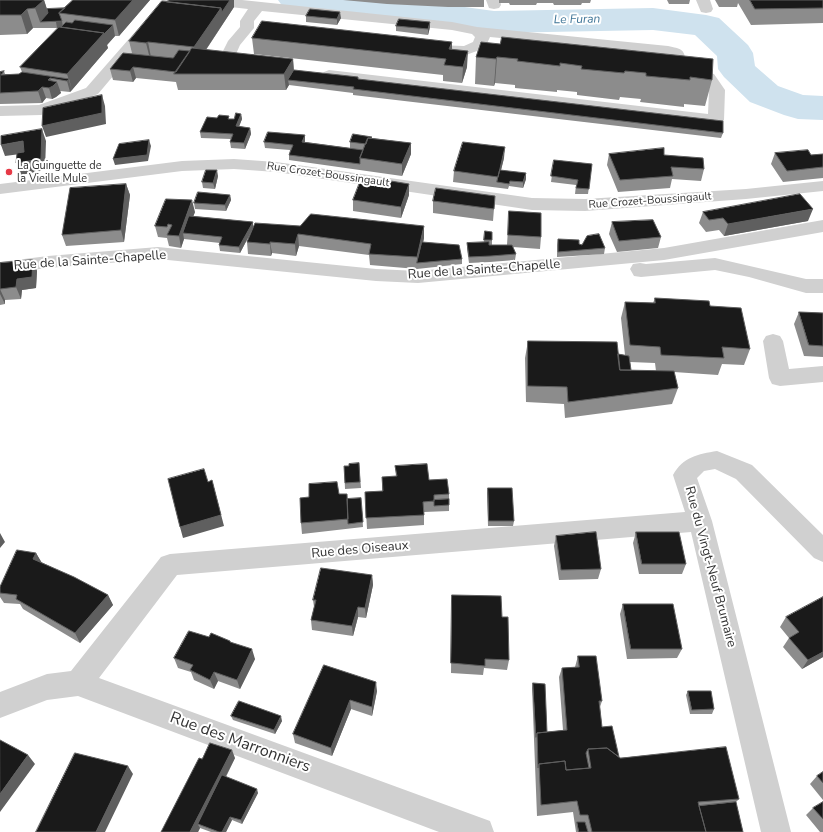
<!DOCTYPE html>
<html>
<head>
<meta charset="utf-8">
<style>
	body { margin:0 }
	canvas { display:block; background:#fff }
</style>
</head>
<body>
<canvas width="823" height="832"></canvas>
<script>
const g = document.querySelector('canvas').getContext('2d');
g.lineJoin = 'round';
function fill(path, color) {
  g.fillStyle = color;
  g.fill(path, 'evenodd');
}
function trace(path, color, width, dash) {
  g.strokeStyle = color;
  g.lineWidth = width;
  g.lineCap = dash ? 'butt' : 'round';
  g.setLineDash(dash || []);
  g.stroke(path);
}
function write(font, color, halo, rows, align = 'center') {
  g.font = font + ' "Nunito Sans",sans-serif';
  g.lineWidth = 4;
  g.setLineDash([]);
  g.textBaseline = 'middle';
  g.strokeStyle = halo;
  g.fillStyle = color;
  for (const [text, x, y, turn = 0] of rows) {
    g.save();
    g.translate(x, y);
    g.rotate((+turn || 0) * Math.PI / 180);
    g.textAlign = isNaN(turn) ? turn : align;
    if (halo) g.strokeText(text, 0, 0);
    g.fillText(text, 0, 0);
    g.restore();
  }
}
fill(new Path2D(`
	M278,0H403L450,5L494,11L653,8L706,15L719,18L748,45L753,53L755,66L778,86L803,95L823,96V120L798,119L784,115L750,102L724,77L718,69L717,56L695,35L653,30L494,33L450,25L295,10L283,7Z`), '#cfe2ee');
fill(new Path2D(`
	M163,0H177L98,94L41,115L0,116V106L39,105L86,88Z
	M197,0H242L452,22L477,27L668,46C681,49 684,48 686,62L681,69L685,67L714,74L725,90L724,120L722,123L716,125L329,80L324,78L321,75L324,72L329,70L708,114L709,90L703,80L680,75L677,72L658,75L653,73L650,70L653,67L667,65L670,61V56L666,54L490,37L485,48L466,55L431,52L429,49L431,46L436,45L464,46L473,42L475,37L472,34L452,30L262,11L254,21V28L240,45L236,54L242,58L258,62L261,65L258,68C246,71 228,66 221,55L228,41L240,27V21L248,9L204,4L199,3Z
	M486,0H500L501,5L499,8L494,9L489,8Z
	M696,0H710L713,9L711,12L706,13L701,12Z
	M234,159L276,162L532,198L585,199L746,189L823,181V191L746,199L585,211L532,210L276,172L234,169L182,171L0,194V184L182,161Z
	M823,220V232L664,260L418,283L376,281L158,259L48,268L0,274V262L48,256L158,247L376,269L418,271L664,248Z
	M715,258L806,279H823V293H806L749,277L715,270L641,277L634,276L630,269L633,264L640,263L646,264Z
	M773,334L780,336L783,341L789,369L823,366V382L780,386L772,384L769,378L763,341L766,336Z
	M717,451L752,465L823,535V562L814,558L736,479L715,469L704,471L697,478L712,521L791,832H761L691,532L177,575L99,678L479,817L490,821L494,832H439L78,696L47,700L0,718V692L47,674L71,671L161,557L170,554L685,512L673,475C683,457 698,454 717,451Z`), '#d0d0d0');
fill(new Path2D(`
	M0,0H44L47,9L65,8L73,0H150L119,36H115L107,45L108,48L70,92L60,91L61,93L56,97L52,99L46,98L42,103L0,104V72L4,71L5,74H19L22,72L20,67L58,28H33L27,34L0,35Z
	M343,0H484V7H448L387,4Z
	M499,0H591L590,3H582L581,5H554L553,3H537L536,5H510L509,3H499Z
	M667,0H690L689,4H669Z
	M715,0H823V23L751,25L738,3L737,7H719Z
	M234,7L206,50L293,59L294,70L723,133L721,138L353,95V93L289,85L286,90H178L176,82L136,78L133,82L113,80L110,69L132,53L129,41Z
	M306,16L341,18L337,25L306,22Z
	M396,26L430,27L428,35L396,31Z
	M252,38L452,42V49L467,67L462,83L443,81V75L254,54Z
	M481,42L712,80L705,106L684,104V107L640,102L641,99L620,97L619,100L577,95V92L557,90V92L515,88V85L495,83L494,86L475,84L476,57Z
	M241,114L242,119L239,126L250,128L251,134L245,149L231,148L230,142L231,139L201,138L200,132L217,118L229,116V119H234Z
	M305,135V142L350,148V142L372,137V138L411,143V154L402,176L289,160V155L290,150L265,148L264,142Z
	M775,153L811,155L823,154V178L783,182L771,164Z
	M609,154L664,155L704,169L701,181L672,179L670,188L618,192L607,165Z
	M504,158L501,170L526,179L523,188L509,186L508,189L453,182L454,171Z
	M554,160L592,164L588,194H575L576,185L551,182Z
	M218,176L215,189L203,188L202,182Z
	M375,182L384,183L409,184V195L401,218L353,211V200Z
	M126,184L130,195L124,242L66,246L62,235Z
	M230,195L231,200L226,211L195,209L194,203Z
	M495,196L493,221L433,213V201Z
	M509,211L541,237L540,249L513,247L516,254L515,260L490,262L469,263L467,249V243L484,242L485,231L492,240V245H507Z
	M195,212L193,216L253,222V226L424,238L423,242L462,259V264L417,269L370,265L369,255L299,246L296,256L272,253L271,256L248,254L247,242L248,238L240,253L220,251L219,245L220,243L184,239L181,248L169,246L167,238L158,237L155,226Z
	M703,212L808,221L724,236L719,230L706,232L699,223Z
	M612,222L661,237L658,248L617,252L609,234Z
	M558,239L579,244L605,248L604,254L557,257V245Z
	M33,260L37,271L36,288L22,290L21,299L5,300V304L0,305V263Z
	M655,298L710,306L750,349L744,365L722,364L718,375L674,372L678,388L672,404L565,418L564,404L526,402L525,358L528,341L625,355L621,318L625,302L653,303ZM630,362L655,363L656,371L631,370Z
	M799,312L823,313V357L804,356L794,324Z
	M359,463L361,488L345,489L344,466H349Z
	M395,466L429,480L449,494V511L424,512V525L367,529L365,492L382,491V477H396Z
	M488,488L514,521L513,526H488L487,493Z
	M339,494L347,499L361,498L363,527L302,534L301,523Z
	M636,532L686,564L682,574H639L633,543Z
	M556,536L601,569L598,579L559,580L554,546Z
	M36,553L41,562L108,595L113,605L80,643L23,609L20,604L4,603L0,597V587Z
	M372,575L373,585L366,618L358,617L353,636L312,630L311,620L314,607L313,600Z
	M452,595L502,617L509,660L507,670L484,668L483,675L451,673Z
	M623,604L682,649L677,658L627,659L620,614Z
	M786,617L823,657L802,669L783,647L789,638L780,627Z
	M209,637L231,642L255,659L240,689L218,681L214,689L194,680L191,672L178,668L174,658Z
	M578,656L602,701L600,707L602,727L619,757L739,799L736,802L743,832H576L573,812L537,816L532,688L533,683L547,732L563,730L559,677L562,668L575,667Z
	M324,665L377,691L372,716L351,709L332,756L295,743L293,734Z
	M688,691L714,709L712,714H690L686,695Z
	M231,716L282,721L275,734L233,720Z
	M235,758L226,777L258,793L242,824L232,820L226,832H211L200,828L198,832L202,759Z
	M823,772V800L810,784L817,776Z
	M823,802V832H820L806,815L813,808Z`), '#8c8c8c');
fill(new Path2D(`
	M44,0L50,19L40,22L35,8Z
	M133,0H150L119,36L115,20Z
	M230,0H234V7L197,63L194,47L221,8Z
	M27,9L33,28L27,34L21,15Z
	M340,12L341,18L337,25V19Z
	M62,21L63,27L57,28L56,22Z
	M430,22V27L428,35V29Z
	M113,25L115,36L107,45L108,48L72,90L67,74L104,33Z
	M148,42L151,57L150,59L146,43Z
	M452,42V58L449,49Z
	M468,51L467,67L462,83L463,67Z
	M497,57L495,83L494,86L496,59Z
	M293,59L294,75L288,80L289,85L286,90L284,74Z
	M133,67L136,78L133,82L130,71Z
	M50,78L53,86L57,82L61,93L56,97L52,99L49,88L48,80Z
	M69,79L72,90L70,92L67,81Z
	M42,87L46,98L42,103L38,91Z
	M102,95L105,106L106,124L46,137L42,126Z
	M241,114L242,119L237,132L236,126Z
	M250,128L251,134L245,149L244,143Z
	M42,129L46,141L45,170L21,175L16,163Z
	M305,135V141L303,148L302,142Z
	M149,140L151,146L148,161L115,165L113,159Z
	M23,141L28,153L5,156L1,145Z
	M411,143V154L402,176V164Z
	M505,147L504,158L498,182H497L498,177Z
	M217,170L218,176L215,189L213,183Z
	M526,173V179L523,188V182Z
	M126,184L130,195L124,242L121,230Z
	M409,184V195L401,218V207Z
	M230,195L231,200L226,211L225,205Z
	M192,200L195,212L187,233H183L184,239L181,248L179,236Z
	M813,209L808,221L724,236L728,224Z
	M253,222V228L240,253L239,247Z
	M424,226V238L419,263H417V257Z
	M298,234L299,246L296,256L295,244Z
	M270,242L272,253L271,256L270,244Z
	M33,260L37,271L36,288L22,290L21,299L16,287L17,279Z
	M0,289L5,300V304L0,294Z
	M212,480L224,526L183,538L180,527Z
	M0,533L5,542L0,548Z
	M36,553L42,563L33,559Z
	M372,575L373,585L366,618L365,608Z
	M108,595L113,605L80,643L75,633Z
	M358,607V617L353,636L352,626Z
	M252,649L255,659L240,689L237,680Z
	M823,652V657L802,669L808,660Z
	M214,672L218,681L214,689L210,680Z
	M376,682L377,691L372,716V707Z
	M350,700L351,709L332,756L331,748Z
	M281,716L282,721L275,734L274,730Z
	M232,750L235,758L201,825L198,824L200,828L198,832H190Z
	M28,755L35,764L0,812V794Z
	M128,766L133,774L105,832H96Z
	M257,789L258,793L242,824L241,820Z
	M230,817L232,820L226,832H222Z`), '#5f5f5f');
const building = new Path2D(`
	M0,0H44L35,8L27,9L21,15H0Z
	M73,0H133L115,20L59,13Z
	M169,0H230L222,12L221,8L167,2Z
	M750,0H823V8L755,9Z
	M162,1L221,8L194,47L148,42L146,43L129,41Z
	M65,8L59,13L62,21L40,22L48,13L47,9Z
	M310,9L340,12L337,19L306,16Z
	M399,19L430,22L428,29L396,26Z
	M75,20L113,25L104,34V33L61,27L66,22L72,23Z
	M262,21L452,42L449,49L468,51L463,67L444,65L446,59L252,38Z
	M59,27L104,33L67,74L20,67Z
	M502,37L713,59L712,80L690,77V80L646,76V73L625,71L624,73L581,69L582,66L560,63V66L517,61L518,59L497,57L496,59L476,57L481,42L500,44Z
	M192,48L293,59L284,74H174Z
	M179,50L190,51L176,72L133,67L130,71L110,69L123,53L173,58Z
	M294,70L358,77V79L723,121V133L353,89L354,87L288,80Z
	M4,71L1,75L19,74L22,72L69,79L67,81L50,78L48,80L57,82L53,86L49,88L42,87L38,91L0,93V72Z
	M102,95V113L42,126L43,108Z
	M236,113L241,114L236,126L250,128L244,143L230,142L233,134L200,132L207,117L217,118L219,115L229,116L228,119H234Z
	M42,129L41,159L16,163L17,153L24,152L23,141L1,145V136Z
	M268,132L305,135L302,142L363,150L360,158V164L289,155L293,145L264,142Z
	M353,134L372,137L371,138H368L366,144L350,142Z
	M368,138L411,143L402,164L360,158Z
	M149,140L147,155L113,159L119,144Z
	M463,142L505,147L498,177L454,171Z
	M664,148V155L703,158L704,169L671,167L673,176L620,180L609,154Z
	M808,150L811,155L823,154V167L787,171L775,153Z
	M554,160L592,164L589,189L576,188L578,180L551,176Z
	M206,170H217L213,183L202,182Z
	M500,170L526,173L523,182L510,181L509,184L497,182Z
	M362,177L375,179L373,182L384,183L385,180L409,184L401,207L353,200Z
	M126,184L121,230L62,235L70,188Z
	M436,188L495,196L494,209L433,201Z
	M198,192L230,195L225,205L194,203Z
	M800,194L813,209L728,224L723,218L709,220L703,212Z
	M166,199L192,200L179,236L167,235L172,225L168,224L167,227L155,226Z
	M509,211L541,213V237L508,235Z
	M311,214L424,226L417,257L369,254L371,244L298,234L295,244L270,242V244L247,242L255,223L300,226Z
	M189,216L253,222L239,247L219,245L222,237L183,233Z
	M653,220L661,237L619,241L612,222Z
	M485,231L492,232V240H484Z
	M599,234L605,248L558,252V239L579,240V244L582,245L587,236Z
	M422,242L459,245L462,259L417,263Z
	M489,242V245H512L516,254L491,256L469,257L467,243Z
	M33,260L32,277L17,279L16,287L0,289V263Z
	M655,298L709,301L710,306L741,308L750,349L722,347L724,358L661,355L660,347L630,345L625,302L655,303Z
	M799,312L823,313V346L809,345Z
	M528,341L617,342L620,370L674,371L678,388L568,402L567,387L528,386Z
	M618,354L629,356L631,370H620Z
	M359,463L360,482L345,483L344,466H349V464Z
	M427,464L429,480L447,479L449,494L434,495V501L423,502L424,515L366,518L365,492L383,491L382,477L397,476L395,466Z
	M204,469L208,482L212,480L221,515L180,527L168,479Z
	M337,482L339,494H347L348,519L301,523L300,498L309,497V484Z
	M488,488H512L514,521H489Z
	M361,498L363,522L348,524L347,499Z
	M449,499V505L434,506V500Z
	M596,532L601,569L561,570L556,536Z
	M636,532H679L686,564H642Z
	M17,550L36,553L33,559L74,577L108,595L75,633L16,599L17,595L0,593V587Z
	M321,568L372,575L365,608L358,607L352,626L311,620L316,600H313Z
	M452,595L501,596L502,617H508L509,660L485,659V666L451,663Z
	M823,597V652L808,660L789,638L799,632L786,617Z
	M623,604H673L682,649H631Z
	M189,631L209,637L211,633L230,641V642L252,649L237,680L214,672L210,680L190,670L193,665L174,658Z
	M578,656H596L602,701H599L602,727L612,726L619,757L607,748L588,749L586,753L589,768L566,770L565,761L539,764L538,768L537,733L567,730L562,668L579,667Z
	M324,665L376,682L372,707L350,700L331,748L293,734Z
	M533,683L545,684L547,732L537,733L536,737Z
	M688,691H711L714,709L692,710Z
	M239,701L281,716L274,730L231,716Z
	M0,740L28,755L0,794Z
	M210,743L232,750L190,832H161L199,758L202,759Z
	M726,747L739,799L698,802L706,832H592L588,815H580L577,801L541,805L539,764L565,761L566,770L591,768L588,749L607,748L620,758Z
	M75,753L128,766L96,832H36Z
	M823,772V783L817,776Z
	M222,775L257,789L241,820L230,817L222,832H219L198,824Z
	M736,802L743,832H706L699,806Z
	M823,802V819L813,808Z
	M577,822H585L588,832H579Z`);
fill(building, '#1a1a1a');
trace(building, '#5f5f5f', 1);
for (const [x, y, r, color] of [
	[9,172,4,"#e63946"]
]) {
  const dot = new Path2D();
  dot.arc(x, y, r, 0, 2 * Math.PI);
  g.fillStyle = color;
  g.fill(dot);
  trace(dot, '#fff', 1.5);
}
write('11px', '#333', '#fff', [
	["La Guinguette de",17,166],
	["la Vieille Mule",17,179]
], 'left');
write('11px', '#333', '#fff', [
	["Rue Crozet-Boussingault",328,175,8],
	["Rue Crozet-Boussingault",650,201,-4]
]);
write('italic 12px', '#3f7597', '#fff', [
	["Le Furan",577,20,-1]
]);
write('13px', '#333', '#fff', [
	["Rue de la Sainte-Chapelle",90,261,-4],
	["Rue de la Sainte-Chapelle",484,270,-4],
	["Rue des Oiseaux",360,550,-5],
	["Rue du Vingt-Neuf Brumaire",710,567,75]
]);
write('16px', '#333', '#fff', [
	["Rue des Marronniers",240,743,20]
]);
</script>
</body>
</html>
